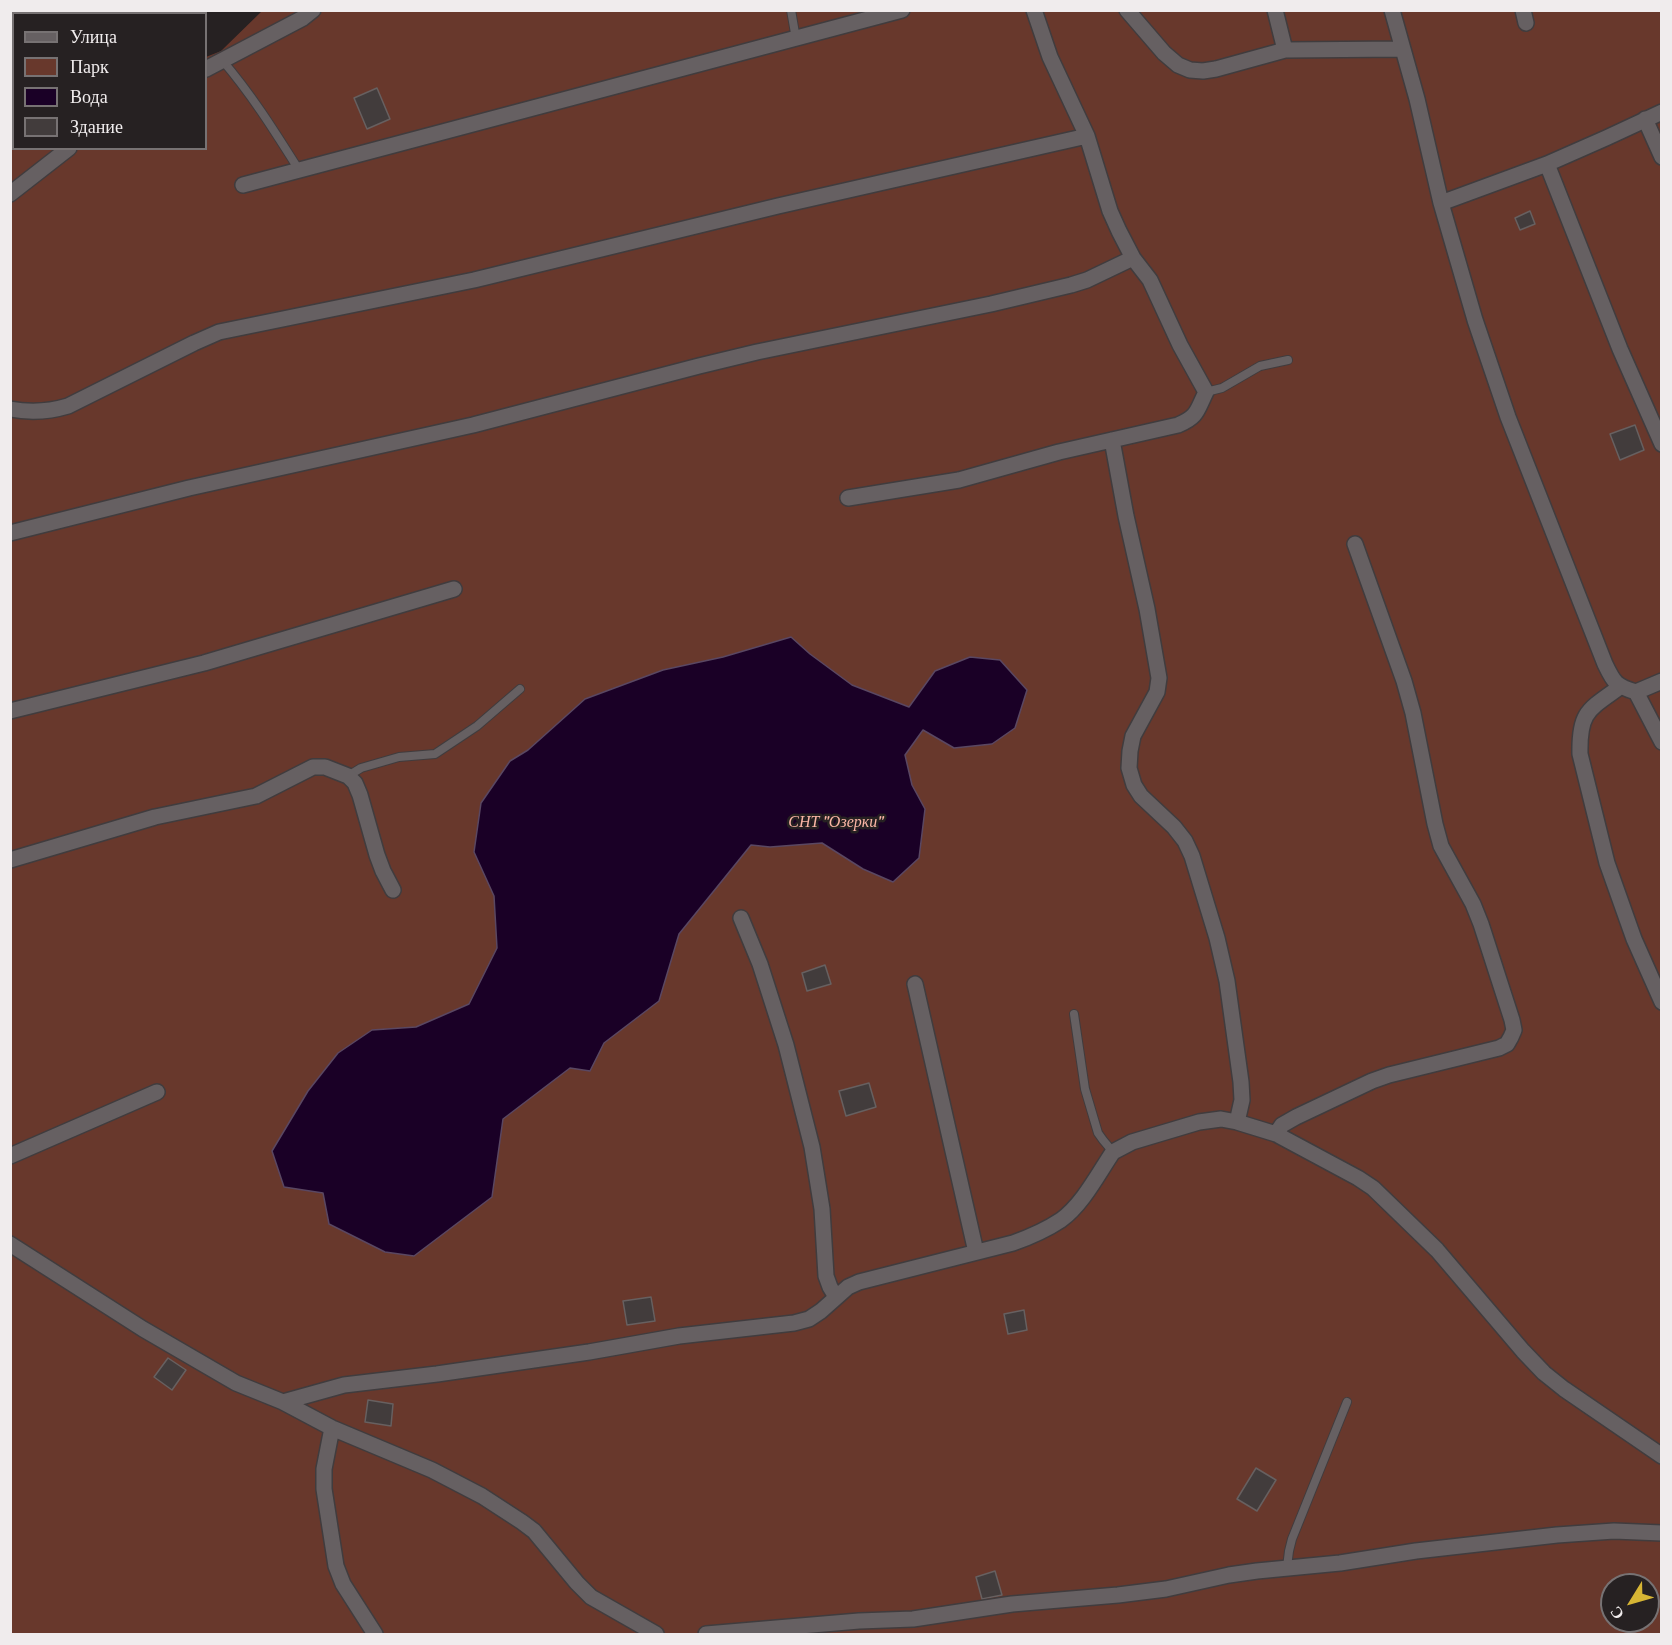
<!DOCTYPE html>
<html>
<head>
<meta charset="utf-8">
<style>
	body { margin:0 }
	#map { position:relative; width:1672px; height:1645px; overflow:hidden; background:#262122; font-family:"Crimson Pro",serif }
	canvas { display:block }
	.frame { position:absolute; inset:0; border:12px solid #f0eced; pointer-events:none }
	.legend { position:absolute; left:12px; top:12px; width:195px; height:138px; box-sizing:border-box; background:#262122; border:2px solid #777273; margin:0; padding:8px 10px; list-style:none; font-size:18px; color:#f0eced }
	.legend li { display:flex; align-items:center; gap:12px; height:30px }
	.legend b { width:30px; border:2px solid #777273 }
	.north { position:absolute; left:1600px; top:1573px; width:60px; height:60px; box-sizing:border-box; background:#262122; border:2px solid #777273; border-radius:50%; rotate:233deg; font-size:16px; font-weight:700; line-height:24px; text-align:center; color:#f0eced }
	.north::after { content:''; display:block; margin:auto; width:21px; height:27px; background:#d6b534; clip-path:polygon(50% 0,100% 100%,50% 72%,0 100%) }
</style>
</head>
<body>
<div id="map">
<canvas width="1672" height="1645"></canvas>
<div class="frame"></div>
<ul class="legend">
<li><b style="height:8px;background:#666062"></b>Улица</li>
<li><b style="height:16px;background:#68382c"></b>Парк</li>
<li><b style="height:16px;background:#1a0026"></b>Вода</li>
<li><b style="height:16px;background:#423c3c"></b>Здание</li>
</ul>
<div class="north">С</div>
</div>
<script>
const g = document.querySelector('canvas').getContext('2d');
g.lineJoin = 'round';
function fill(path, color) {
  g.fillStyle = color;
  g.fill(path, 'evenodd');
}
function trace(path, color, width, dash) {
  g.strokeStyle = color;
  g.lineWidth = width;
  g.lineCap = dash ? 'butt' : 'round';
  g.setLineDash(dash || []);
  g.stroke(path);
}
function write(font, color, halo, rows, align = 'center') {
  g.font = font + ' "Crimson Pro",serif';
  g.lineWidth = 5;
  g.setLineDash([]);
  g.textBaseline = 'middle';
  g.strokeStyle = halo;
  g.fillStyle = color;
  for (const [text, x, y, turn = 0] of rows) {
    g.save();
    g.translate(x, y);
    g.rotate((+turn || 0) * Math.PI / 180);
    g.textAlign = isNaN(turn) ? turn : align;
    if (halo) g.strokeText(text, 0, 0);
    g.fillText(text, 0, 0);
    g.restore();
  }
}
fill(new Path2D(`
	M262,11H1661V1634H11L10,125L13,124L14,148H206V57L221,51ZM1612,1585H1648V1621H1612Z`), '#68382c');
const water = new Path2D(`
	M791,637L810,654L852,685L909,707L935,671L970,657L1000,660L1027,690L1015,728L992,744L954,748L923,730L905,755L912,785L925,809L919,858L893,882L863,869L822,843L770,847L751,845L679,934L659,1001L604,1043L590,1071L570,1068L503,1119L492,1197L414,1256L385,1252L329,1224L323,1193L284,1187L272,1151L308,1091L338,1053L372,1030L416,1027L469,1004L497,948L494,896L474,852L481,803L510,761L528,750L585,699L663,670L723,657Z`);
fill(water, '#1a0026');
trace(water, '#5a4762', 1.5);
const building = new Path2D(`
	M377,88L390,119L367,129L354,98Z
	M1530,211L1535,224L1520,230L1515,218Z
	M1635,425L1644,450L1620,460L1610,434Z
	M825,965L831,984L807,991L802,973Z
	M869,1083L876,1107L846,1116L839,1091Z
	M651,1297L655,1321L627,1325L623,1301Z
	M1024,1310L1027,1330L1008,1334L1004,1314Z
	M168,1358L186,1370L172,1390L154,1377Z
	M368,1400L393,1404L391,1426L365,1422Z
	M1256,1468L1276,1480L1257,1511L1237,1499Z
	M995,1571L1002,1595L982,1599L976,1577Z`);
fill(building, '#423c3c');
trace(building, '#676060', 1.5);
const lane = new Path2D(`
	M791,10L796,39
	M222,60C252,95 275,132 299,170
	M1206,392L1222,388L1260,366L1288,360
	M348,776L361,768L399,757L435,754L477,726L520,689
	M1074,1014L1085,1089L1098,1133L1103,1140L1113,1152
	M1287,1567L1289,1551L1292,1539L1347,1402`);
const street = new Path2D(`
	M1127,10L1164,53L1178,65L1190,70L1203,71L1216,69L1285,50L1402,49
	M1275,10L1285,50
	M1392,10L1417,99L1441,203L1475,320L1508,417L1605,664C1614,683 1616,686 1636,692L1662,742
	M1523,10L1526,23
	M206,69L303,18L313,10
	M1645,119L1662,157
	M1547,164L1620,349L1662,444
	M243,185L902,10
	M10,194L69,148
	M1441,203L1547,164L1606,138L1662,112
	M10,409C31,413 48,412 68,406L194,343L219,332L474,280L778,206L1087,136
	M1112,440L1126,516L1147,609L1159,678L1157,692L1133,736L1130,751L1129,768L1134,785L1141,796L1174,827L1185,841L1192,856L1217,938L1227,981L1241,1082L1242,1100L1237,1122
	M848,498L959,480L1059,452L1178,425C1198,417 1197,410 1206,392L1180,345L1150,280L1133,258L1119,231L1110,211L1087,136L1050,57L1034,10
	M10,533L189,488L473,425L699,366L757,352L991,304L1071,285L1087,280L1133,258
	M1620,687C1588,710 1579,712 1580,754L1607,863L1634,939L1662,1002
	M1636,692L1662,681
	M10,711L204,663L454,589
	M10,860L155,817L256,796L313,767H325L348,776L355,783L360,795L377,855L383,871L393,890
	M741,918L760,964L786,1045L812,1147L822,1209L826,1276L830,1287L836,1297
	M915,984L976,1252
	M1276,1134L1282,1125L1296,1117L1372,1081L1389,1075L1499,1048L1507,1044L1511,1037L1514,1030L1512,1020L1481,924L1473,904L1441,846L1435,824L1413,713L1404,681L1355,544
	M10,1156L157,1092
	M10,1244L143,1329L236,1383L283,1402L332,1428L432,1470L482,1496L522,1522L534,1531L577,1583L591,1597L656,1634
	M283,1402L344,1385L437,1374L589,1352L679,1336L794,1323L809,1319L821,1311L848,1287L859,1282L1013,1243C1030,1237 1046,1230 1061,1220C1083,1204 1098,1174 1113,1152L1132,1142L1199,1122L1221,1119L1237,1122L1276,1134L1358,1178L1373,1188L1437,1250L1523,1351L1544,1373L1564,1389L1662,1456
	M332,1428L324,1469V1489L336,1566L343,1584L375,1634
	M706,1634L859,1621L913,1619L1012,1604L1118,1595L1166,1589L1229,1575L1257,1571L1340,1563L1416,1551L1557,1535L1614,1531L1662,1533`);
trace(lane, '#403c3e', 10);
trace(street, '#403c3e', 18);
trace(lane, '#666062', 8);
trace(street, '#666062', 15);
write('italic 16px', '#fbb6a5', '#262122', [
	["СНТ \"Озерки\"",836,822]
]);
</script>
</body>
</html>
